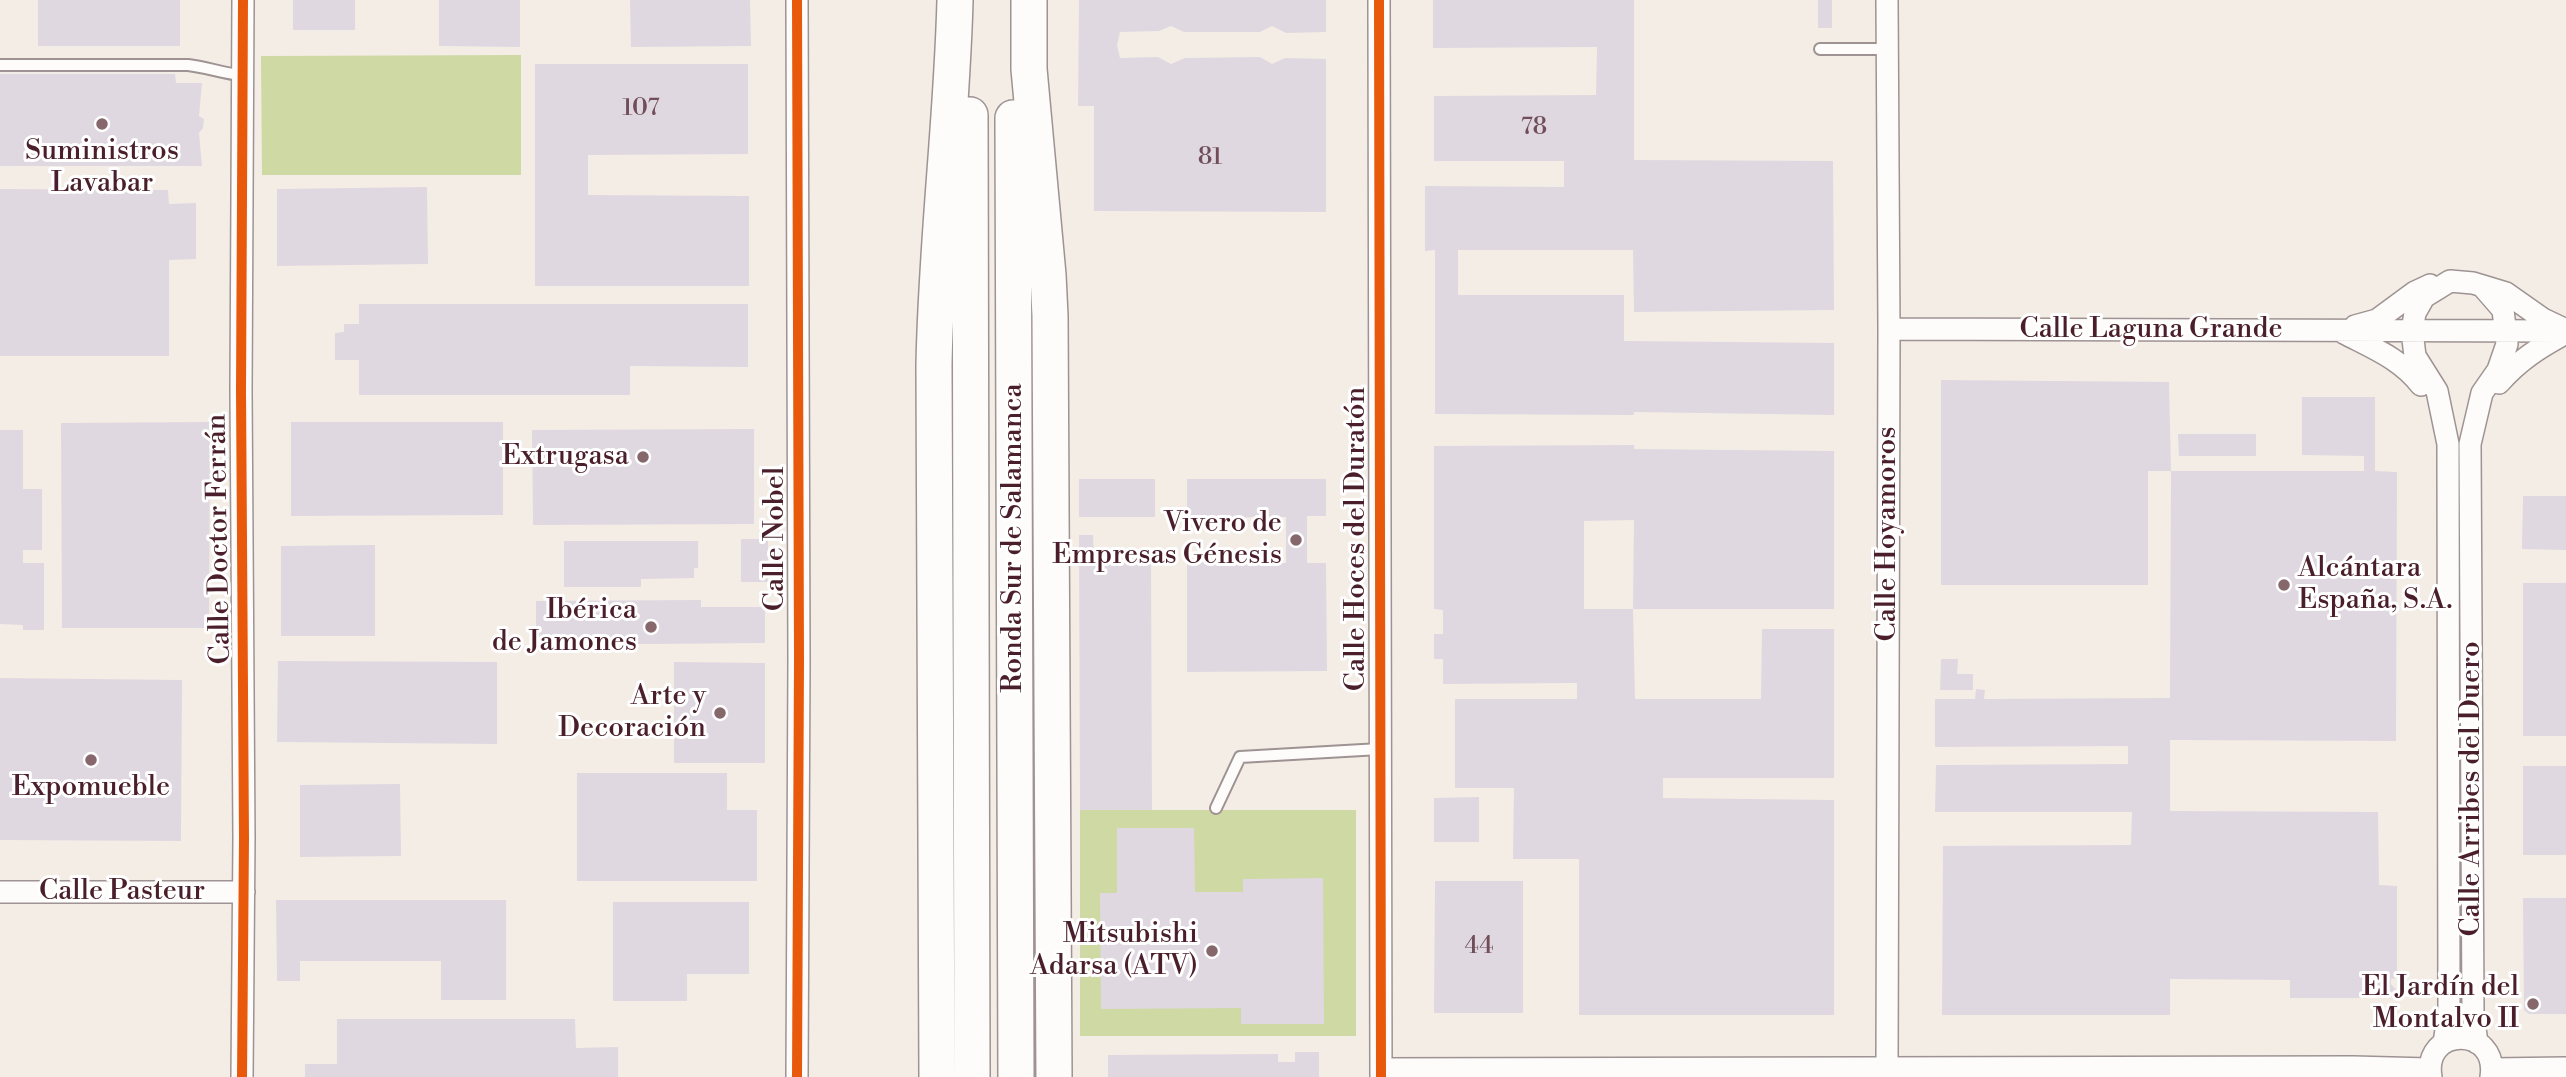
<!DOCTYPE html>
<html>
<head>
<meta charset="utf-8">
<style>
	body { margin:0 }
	canvas { display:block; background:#f3ede6 }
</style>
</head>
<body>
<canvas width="2566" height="1077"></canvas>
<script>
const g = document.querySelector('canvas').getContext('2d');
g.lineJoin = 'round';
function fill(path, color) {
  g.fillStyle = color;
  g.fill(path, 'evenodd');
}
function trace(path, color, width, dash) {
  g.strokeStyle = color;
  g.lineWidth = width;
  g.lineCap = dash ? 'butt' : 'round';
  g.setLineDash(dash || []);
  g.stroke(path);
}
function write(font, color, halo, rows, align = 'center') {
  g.font = font + ' "Libre Bodoni",serif';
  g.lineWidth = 6;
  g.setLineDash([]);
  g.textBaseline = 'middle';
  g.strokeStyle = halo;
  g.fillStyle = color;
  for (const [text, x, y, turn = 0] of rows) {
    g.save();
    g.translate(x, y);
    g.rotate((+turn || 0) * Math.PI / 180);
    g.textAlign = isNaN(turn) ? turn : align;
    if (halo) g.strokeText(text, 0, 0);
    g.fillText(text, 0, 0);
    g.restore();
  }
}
fill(new Path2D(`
	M521,55V175H262L261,56Z
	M1080,810H1356V1036H1080Z`), '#cfd9a3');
fill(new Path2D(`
	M38,0H180V46H38Z
	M293,0H355V30H293Z
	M439,0H520V47L439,46Z
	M630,0H750L751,46L631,47Z
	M1079,0H1326V32L1286,33L1272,26L1260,32H1184L1171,26L1159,31L1120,32L1117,45L1120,58L1158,57L1171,64L1185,58L1260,57L1272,64L1285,58L1326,59V212L1094,211V106H1078Z
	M1433,0H1634V160L1833,161L1834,310L1634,312L1633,250H1458V295H1624V341L1834,343V415L1634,412V415L1435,414V250L1425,251V186L1564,187V161H1434V96L1596,95L1597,47L1433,48Z
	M1818,0H1832V28H1818Z
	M535,64H748V154L588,155V195L749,196V286H535Z
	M0,74H175L176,83H202L199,116L204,119L203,128L199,133L202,166H0Z
	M427,187L428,264L277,266V189Z
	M0,189L168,190L169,204L196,203V259L169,260V356H0Z
	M359,304H748V367L630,366V395H359V360H335V333L344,332V324H359Z
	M1941,380L2169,382L2171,471H2148V585H1941Z
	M2302,397H2375V471L2397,472L2396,741L2170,740V811L2378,812L2379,885L2397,886V978L2391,979V984L2397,991L2390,999L2382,991L2378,992V998H2290V980L2170,979V1015H1942L1943,846L2131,845L2132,812H1935L1936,765L2128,764V746L1935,747V699H1975L1976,689L1985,690L1984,699L2170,698L2171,471H2364V456L2302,455Z
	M210,422L209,628H62L61,423Z
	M291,422H503V515L291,516Z
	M754,429V524L533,525L532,430Z
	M0,430H23V489H42V550H23V563H44V630H23V625L0,624Z
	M2178,434H2256V456H2179Z
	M1634,445V449L1834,451V609H1633L1635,699H1761L1762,629H1834V778H1663V798L1834,800V1015H1579V859H1513L1514,788H1455V699H1577V683L1443,684V659H1434V634H1443V610L1434,609V446ZM1634,520L1633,609H1584V521Z
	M1079,479H1155V517H1079Z
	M1187,479H1326V516H1307V563H1326L1327,671L1187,672V562L1286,563V517L1187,518Z
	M2523,496H2566V550L2522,549Z
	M1079,535H1093L1094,559L1151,558L1152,810H1080Z
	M741,539H768V582H741Z
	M564,541H698V568H694V578L641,579V587H564Z
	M375,545V636H281V546Z
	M2523,583H2566V736H2523Z
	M701,600V607H765V643L536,645V601Z
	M1941,659H1958L1957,674H1973V690H1940Z
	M278,661L497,662V744L277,742Z
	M674,662L765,663V763H674Z
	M0,678L182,680L181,841L0,840Z
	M2523,766H2566V855H2523Z
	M577,773H727V810H757V881H577Z
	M400,784L401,856L300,857V785Z
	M1479,797V842H1434V798Z
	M1117,828H1194L1195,892H1243V879L1323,878L1324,1024H1241V1008L1101,1009L1100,893H1117Z
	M1435,881H1523V1013H1434Z
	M2523,898H2566V1014H2529L2524,1010Z
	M276,900H506V1000H441V961H300V981H277Z
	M613,902H749V974H687V1001H613Z
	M337,1019H575L576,1048L618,1047V1077H305V1064H337Z
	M1295,1052H1319V1077H1108V1055L1278,1054V1062H1295Z`), '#e0d8e0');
const service = new Path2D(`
	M1820,49H1887
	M0,65H188C207,67 224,74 242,75
	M1216,808L1240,757L1380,749`);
const minor = new Path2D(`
	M1379,0L1381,1077
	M1887,0L1889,329L1887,1067
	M2355,326L2377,320L2415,292L2430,285
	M1889,329L2562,331
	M2344,333C2373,348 2401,359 2421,385
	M2499,383C2519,360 2540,347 2566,333
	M0,892H244
	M2444,1043L2449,1010L2448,444L2437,391L2415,356L2412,331L2415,313L2424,297L2450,281L2473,283L2506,293L2543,319L2566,330
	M2477,1043L2473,1013L2470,444L2482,393L2498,370L2507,344L2503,310L2483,287
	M1381,1069L2353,1067L2429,1069
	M2492,1069L2566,1068
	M242,1077L244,838L241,391L243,0
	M797,1077L799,660L797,0
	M2431,1077C2422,1026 2499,1025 2491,1077`);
const trunk = new Path2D(`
	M1029,0V69L1048,275L1050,316L1054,1077
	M970,115L972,1077
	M1013,118L1016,1077
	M937,1077L934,366C936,244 952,122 955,0`);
trace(service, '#9e9392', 14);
trace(minor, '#9e9392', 24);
trace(trunk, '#9e9392', 38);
trace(service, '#fdfcfb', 10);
trace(minor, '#fdfcfb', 21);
trace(trunk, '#fdfcfb', 35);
trace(new Path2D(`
	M1379,0L1381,1077
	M242,1077L244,838L241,391L243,0
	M797,1077L799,660L797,0`), '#e8590c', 10);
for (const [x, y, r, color] of [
	[102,124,7,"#85676c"],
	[643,457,7,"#85676c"],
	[1296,540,7,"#85676c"],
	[2284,585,7,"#85676c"],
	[651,627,7,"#85676c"],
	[720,713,7,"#85676c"],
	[91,760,7,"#85676c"],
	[1212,951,7,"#85676c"],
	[2533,1004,7,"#85676c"]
]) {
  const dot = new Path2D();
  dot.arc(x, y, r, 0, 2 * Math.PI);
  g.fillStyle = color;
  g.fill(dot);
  trace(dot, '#fff', 2.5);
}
write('24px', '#704d58', null, [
	["107",641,109],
	["78",1534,128],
	["81",1210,158],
	["44",1479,947]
]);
write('28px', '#4a1f2b', '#fff', [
	["Suministros",102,152,"center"],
	["Lavabar",102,184,"center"],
	["Extrugasa",629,457],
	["Vivero de",1282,524],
	["Empresas Génesis",1282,556],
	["Alcántara",2298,569,"left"],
	["España, S.A.",2298,601,"left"],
	["Ibérica",637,611],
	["de Jamones",637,643],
	["Arte y",706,697],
	["Decoración",706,729],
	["Expomueble",91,788,"center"],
	["Mitsubishi",1198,935],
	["Adarsa (ATV)",1198,967],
	["El Jardín del",2519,988],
	["Montalvo II",2519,1020]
], 'right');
write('28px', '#4a1f2b', '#fff', [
	["Calle Laguna Grande",2151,330],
	["Calle Hoyamoros",1888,534,-90],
	["Ronda Sur de Salamanca",1014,538,-90],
	["Calle Doctor Ferrán",220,539,-91],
	["Calle Nobel",776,539,-90],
	["Calle Hoces del Duratón",1357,539,-90],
	["Calle Arribes del Duero",2472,789,-90],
	["Calle Pasteur",122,892]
]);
</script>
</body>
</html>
